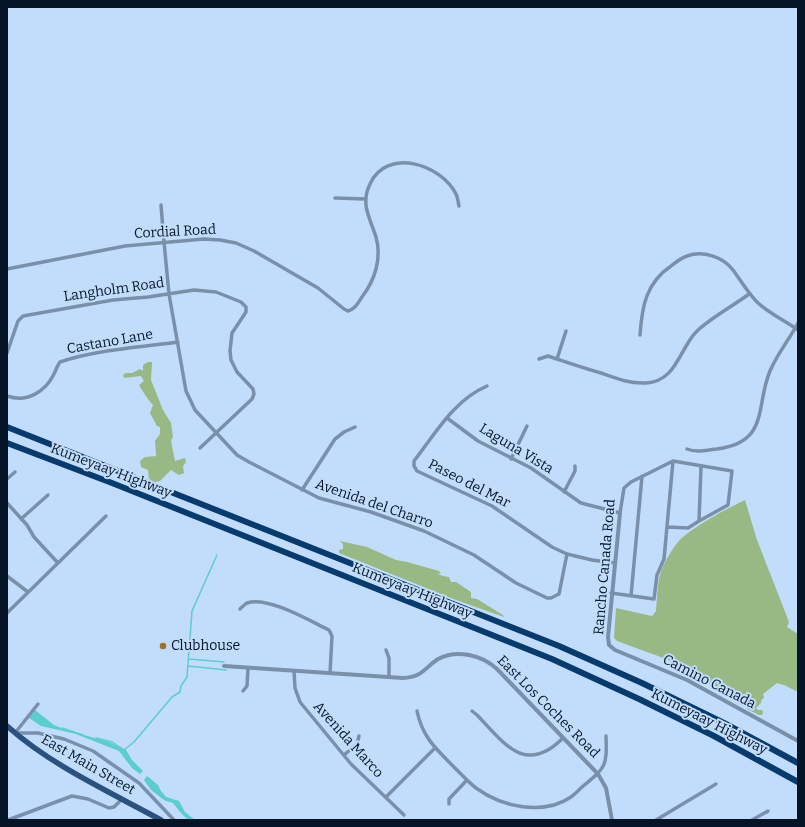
<!DOCTYPE html>
<html>
<head>
<meta charset="utf-8">
<style>
	body { margin:0 }
	#map { position:relative; width:805px; height:827px; overflow:hidden; background:#c2dcfc; font-family:Bitter,serif }
	canvas { display:block }
	.frame { position:absolute; inset:0; border:8px solid #051527; pointer-events:none }
</style>
</head>
<body>
<div id="map">
<canvas width="805" height="827"></canvas>
<div class="frame"></div>
</div>
<script>
const g = document.querySelector('canvas').getContext('2d');
g.lineJoin = 'round';
function fill(path, color) {
  g.fillStyle = color;
  g.fill(path, 'evenodd');
}
function trace(path, color, width, dash) {
  g.strokeStyle = color;
  g.lineWidth = width;
  g.lineCap = dash ? 'butt' : 'round';
  g.setLineDash(dash || []);
  g.stroke(path);
}
function write(font, color, halo, rows, align = 'center') {
  g.font = font + ' Bitter,serif';
  g.lineWidth = 4;
  g.setLineDash([]);
  g.textBaseline = 'middle';
  g.strokeStyle = halo;
  g.fillStyle = color;
  for (const [text, x, y, turn = 0] of rows) {
    g.save();
    g.translate(x, y);
    g.rotate((+turn || 0) * Math.PI / 180);
    g.textAlign = isNaN(turn) ? turn : align;
    if (halo) g.strokeText(text, 0, 0);
    g.fillText(text, 0, 0);
    g.restore();
  }
}
fill(new Path2D(`
	M148,362H152L151,380L163,410L171,423L173,437L171,441L175,461L185,458L186,462L183,466L184,473L179,475L171,470L160,481L155,482L149,479L148,470L141,467L140,461L145,457L156,456L155,441L160,434V427L157,426L150,413L153,405C149,401 141,389 139,385L144,381L141,376L124,378L123,375L126,373H132L140,369L143,371V365Z
	M745,500L757,540L789,622L787,627L798,634V691H796L784,685L777,683L763,694L764,698L762,699L761,703L756,708L758,710H762L763,712L762,715H759L747,709L745,703L666,659L617,641L614,638L616,608L652,616L656,611C657,599 657,587 660,575C662,566 672,549 678,542C690,528 728,508 745,500Z
	M340,541L367,547L396,560L407,562L439,571L441,573L438,574L443,576L449,577L451,582H456L471,592V598L477,599L503,615L504,617L456,600L339,553V550L343,549V544Z`), '#98b983');
fill(new Path2D(`
	M35,710L54,725L66,730L109,742L122,748L126,750L132,760L143,771L140,774L132,768L119,751L76,734L41,726L29,718Z
	M147,776L158,785L161,791L166,797L179,801L185,812L195,820H188L180,812L173,803L166,801L160,797L151,790L144,780Z`), '#5acecc');
trace(new Path2D(`
	M189,659L224,662
	M188,666L226,670
	M62,728L83,735
	M96,738L112,742L124,750L134,742L172,697L180,692L181,686L187,677L192,611L217,555`), '#5acecc', 1.5);
trace(new Path2D(`
	M335,198L366,199
	M161,205L164,242L169,294L186,391L195,410L237,455L249,462L319,498L371,512L424,531L474,555L516,583L547,598H551L559,594L567,554
	M7,269L125,246L204,239L220,240L236,243L254,251L318,288L344,309L348,311C355,309 358,303 362,297C375,280 382,258 376,237C370,218 360,204 370,184C387,147 441,164 456,194C458,198 458,202 459,206
	M640,335C642,306 646,283 671,266C676,262 681,258 687,256C703,250 723,257 733,270C741,281 748,293 757,302C768,313 786,321 798,330
	M7,353L18,321L23,316L113,300L148,297L194,290L216,292L241,302L246,307V312L232,333L230,351L231,360L237,372L253,389L254,394L252,399L200,448
	M539,359L548,356C566,362 583,368 601,373C615,378 630,384 646,383C677,381 679,349 697,331C712,317 733,306 749,294
	M557,359L566,331
	M487,386C454,400 435,434 414,461V466L417,471L492,506L552,547L567,554L592,560L615,563
	M7,396C27,403 45,392 54,374C56,370 57,366 60,362C95,350 141,347 178,342
	M447,418L478,441L531,468L581,503L620,513L624,488L631,482L673,461L732,471L728,505L699,521
	M687,449C697,453 706,450 717,449C770,442 755,406 770,371C777,354 789,340 798,323
	M511,459L527,426
	M7,479L15,472
	M302,490L335,439L344,432L355,427
	M564,492L575,471V466
	M7,503L27,525L34,537L58,563
	M21,519L48,495
	M667,527L688,528L699,521L701,467
	M7,576L28,592
	M611,593L654,599L657,575L664,559L673,461
	M631,596L642,476
	M240,609C242,607 245,604 247,603C268,596 310,621 329,630L332,636L330,673
	M7,613L106,516
	M386,650L389,658V677
	M294,671L295,688L300,702L351,764L404,815
	M243,691L247,686L248,668
	M417,711C422,735 433,746 450,763C459,772 467,781 476,788C502,807 543,816 571,797C575,794 579,790 582,787C606,767 607,767 606,736
	M472,711L477,715C504,743 525,776 563,738
	M15,733L38,704
	M16,733H38L64,739L93,751L139,783L174,820
	M344,755L357,744L359,736
	M386,797L435,748
	M449,804V799L467,780
	M8,820L72,796L88,799L109,808L114,807L122,799
	M656,820L716,784
	M752,820L768,811L767,812`), '#7a90aa', 3.5);
trace(new Path2D(`
	M620,513L608,637L609,645L615,650L687,680L798,741
	M224,666L403,678C423,677 424,668 438,659C457,649 482,655 497,669L598,774L606,788L612,820`), '#7a90aa', 4);
trace(new Path2D(`
	M7,726C52,766 108,791 161,820`), '#2a5280', 5.5);
trace(new Path2D(`
	M7,427L559,646L642,683L724,723L798,763
	M7,443L112,483L552,659L639,699L714,736L798,782`), '#063b6f', 6);
for (const [x, y, r, color] of [
	[163,646,4,"#a17025"]
]) {
  const dot = new Path2D();
  dot.arc(x, y, r, 0, 2 * Math.PI);
  g.fillStyle = color;
  g.fill(dot);
  trace(dot, '#c2dcfc', 1.5);
}
write('14px', '#051527', '#c2dcfc', [
	["Cordial Road",175,232,-3],
	["Langholm Road",114,290,-8],
	["Castano Lane",110,342,-10],
	["Laguna Vista",516,449,31],
	["Kumeyaay Highway",111,471,21],
	["Paseo del Mar",469,484,27],
	["Avenida del Charro",374,504,19],
	["Rancho Canada Road",605,567,-85],
	["Kumeyaay Highway",412,591,22],
	["Camino Canada",709,682,27],
	["East Los Coches Road",548,707,45],
	["Kumeyaay Highway",709,722,27],
	["Avenida Marco",348,740,48],
	["East Main Street",88,765,30]
]);
write('14px', '#051527', '#c2dcfc', [
	["Clubhouse",171,646]
], 'left');
</script>
</body>
</html>
